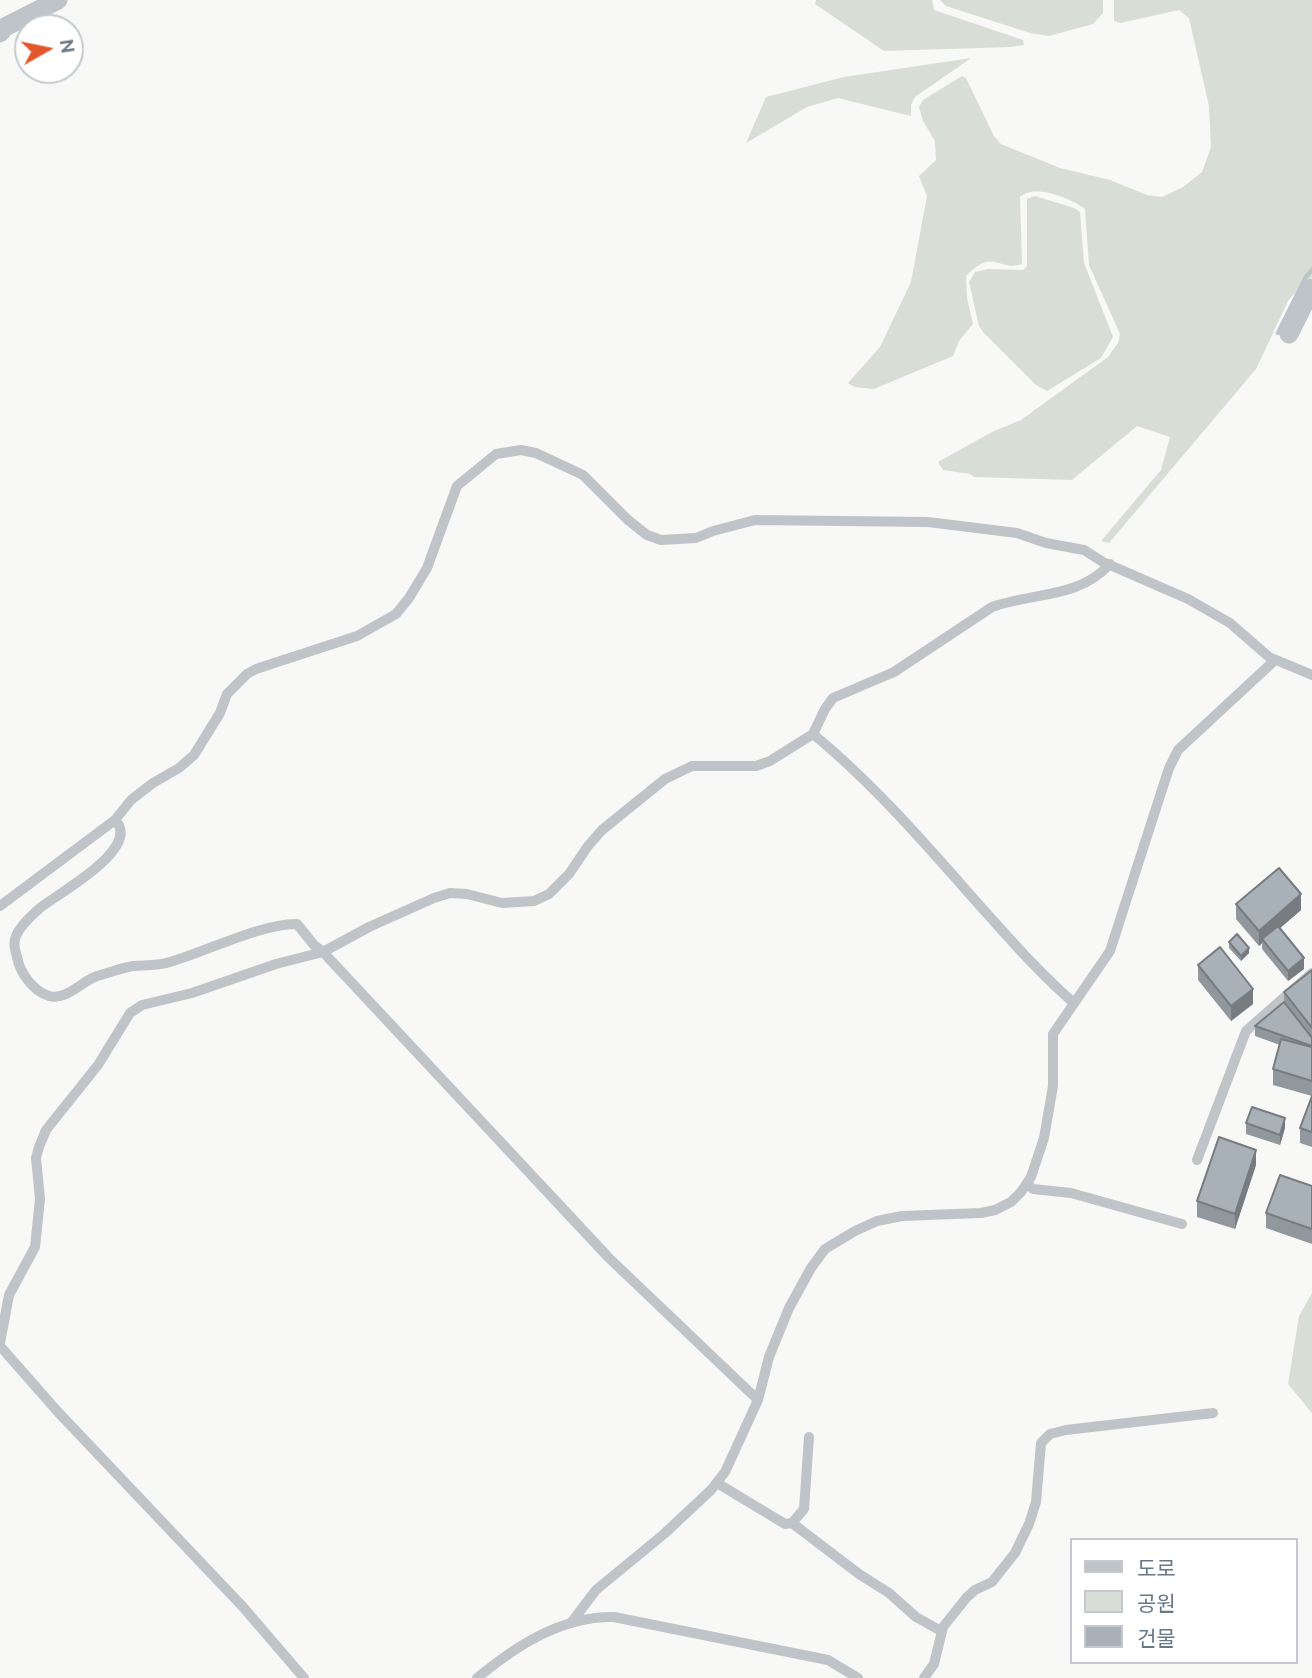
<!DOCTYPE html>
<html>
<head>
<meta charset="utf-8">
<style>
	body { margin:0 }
	#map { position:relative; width:1312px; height:1678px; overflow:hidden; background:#f8f8f6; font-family:Ubuntu,"Noto Sans KR",sans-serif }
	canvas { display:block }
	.legend { position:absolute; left:1070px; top:1538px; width:228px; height:126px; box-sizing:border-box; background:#fff; border:2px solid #c3c9cf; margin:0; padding:9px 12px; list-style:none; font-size:21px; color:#687886 }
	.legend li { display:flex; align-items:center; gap:14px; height:35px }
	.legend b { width:35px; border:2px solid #c3c9cf }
	.north { position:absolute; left:14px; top:14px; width:70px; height:70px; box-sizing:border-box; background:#fff; border:2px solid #c3c9cf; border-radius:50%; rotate:81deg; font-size:19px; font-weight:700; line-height:28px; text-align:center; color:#687886 }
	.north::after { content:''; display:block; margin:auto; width:24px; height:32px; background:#e2582c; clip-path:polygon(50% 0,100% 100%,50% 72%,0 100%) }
</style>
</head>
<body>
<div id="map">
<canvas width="1312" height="1678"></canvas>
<ul class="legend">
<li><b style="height:9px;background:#bfc4c8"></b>도로</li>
<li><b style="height:19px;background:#d8ddd5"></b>공원</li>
<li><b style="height:19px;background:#a8b1b7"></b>건물</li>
</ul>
<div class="north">N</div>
</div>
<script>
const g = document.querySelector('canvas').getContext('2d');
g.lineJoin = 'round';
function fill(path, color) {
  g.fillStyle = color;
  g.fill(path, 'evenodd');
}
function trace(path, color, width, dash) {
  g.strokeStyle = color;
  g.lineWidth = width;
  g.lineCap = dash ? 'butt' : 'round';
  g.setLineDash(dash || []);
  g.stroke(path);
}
fill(new Path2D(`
	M816,0H932L934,10L1023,40L1024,45L1011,47L884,51L815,4Z
	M940,0H1103V13L1093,24L1049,36L1030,33L946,6Z
	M1114,0H1312V277L1289,299L1256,369L1109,543L1101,541L1161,470L1170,437L1137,426L1072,480L974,477L970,474L943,470L938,462L994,431L1021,420L1108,357L1118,343L1120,334L1089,265L1085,209C1072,199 1035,183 1020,197L1022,264C997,272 994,247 966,276L967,298L973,324L959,341L953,356L874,389L854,387L848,383L880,347L911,282L927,196L919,176L936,160L935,141L923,121L919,107L923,100L962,76L966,78L994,136L1001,144L1060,168L1110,180L1147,195L1162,197L1183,187L1202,172L1211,147L1209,106L1189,18L1179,10L1120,23L1114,21Z
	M971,58L915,97L911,105V116L838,98L807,107L746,143L766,97L844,77Z
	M1035,196L1074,208L1080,212L1084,263L1113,337L1101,358L1047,391L1036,385L983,332L979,326L969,282L975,272L988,269L1023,270L1027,266V199Z
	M1312,1293V1413L1288,1384L1299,1316Z`), '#d8ddd5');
trace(new Path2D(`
	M1278,333L1306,277L1312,270`), '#bac5ca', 4.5);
trace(new Path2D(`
	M813,734C875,785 928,847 981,907C1011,940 1040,974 1074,1003
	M115,820C143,848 57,894 40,908C32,915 20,926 16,936C13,943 15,950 17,957C20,973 33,991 49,996C66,1001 82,981 97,976C108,973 121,968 133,966C146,965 157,966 170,962C205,952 263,923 297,924L314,945L323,952L609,1258L758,1400
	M0,906L115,820L131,800L153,783L179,768L194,755L220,713L227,694L247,674L256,669L357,636L396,614L409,598L427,568L457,486L496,454L521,450L536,453L583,475L628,520L647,535L661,540L696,538L713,531L755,520L928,522L1017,533L1046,543L1084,550L1103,562L1188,599L1230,623L1269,657L1312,675
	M1197,1160L1246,1031L1312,973
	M1027,1184L1033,1189L1071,1193L1182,1224
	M0,1343L9,1295L35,1247L40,1199L36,1158L39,1147L46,1130L98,1065L130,1013L142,1005L192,993L276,964L323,952L369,927L434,898L450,893L467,894L502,903L534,901L549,894L569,874L588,846L602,830L665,779L692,766H756L770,761L813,734L825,709L833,698L894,672L992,607C1034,592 1078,599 1110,564
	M0,1346L58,1412L243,1607L304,1678
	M717,1483L785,1524L792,1523L804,1509L809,1437
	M792,1523L859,1574L889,1593L916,1617L941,1631
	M571,1623L596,1590L664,1534L711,1490L725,1472L758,1400L769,1357L789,1308L811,1268L825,1249L855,1231L877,1221L902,1216L981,1213L995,1210L1011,1202L1021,1192L1031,1177L1044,1138L1053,1086V1034L1110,951L1169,768L1178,750L1275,660
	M477,1678C516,1646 561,1616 614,1617L828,1660L858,1678
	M924,1678L934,1664L943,1627L967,1597L975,1590L992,1582L1015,1553L1029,1524L1036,1502L1041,1443L1050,1434L1066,1430L1213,1413`), '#bfc4c8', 10);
trace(new Path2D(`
	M0,33L5,27L58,0
	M1289,334L1312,288`), '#bfc4c8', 19);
fill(new Path2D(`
	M1236,904L1301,910L1280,928L1304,969L1288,981L1262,949V943L1259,946L1236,919Z
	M1229,942L1249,953L1241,961L1229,948Z
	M1198,965L1253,1004L1231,1021L1198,980Z
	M1312,970V1096L1273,1085V1069L1280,1045L1255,1036V1026L1284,1002V992Z
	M1312,1096V1147L1300,1143V1128Z
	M1246,1123L1285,1128L1280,1145L1246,1134Z
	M1256,1165L1235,1229L1197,1217V1201Z
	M1312,1186V1244L1266,1228V1213Z`), '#90989d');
fill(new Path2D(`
	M1301,894V910L1264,942L1262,939V943L1259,946V931Z
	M1249,948V953L1241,961V956Z
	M1304,958V969L1288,981V971Z
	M1253,989V1004L1231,1021V1006Z
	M1285,1118V1128L1280,1145V1135Z
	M1256,1150V1165L1235,1229V1214Z`), '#767c80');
const building = new Path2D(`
	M1279,868L1301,894L1259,931L1236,904Z
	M1278,926L1304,958L1288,971L1262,939Z
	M1237,934L1249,948L1241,956L1229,942Z
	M1220,947L1253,989L1231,1006L1198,965Z
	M1312,970V1028L1284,992Z
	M1284,1002L1312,1038V1046L1255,1026Z
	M1281,1039L1312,1047V1081L1273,1069Z
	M1312,1096V1132L1300,1128Z
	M1252,1107L1285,1118L1280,1135L1246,1123Z
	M1219,1137L1256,1150L1235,1214L1197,1201Z
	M1280,1175L1312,1186V1229L1266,1213Z`);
fill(building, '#a8b1b7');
trace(building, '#767c80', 2);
</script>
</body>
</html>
